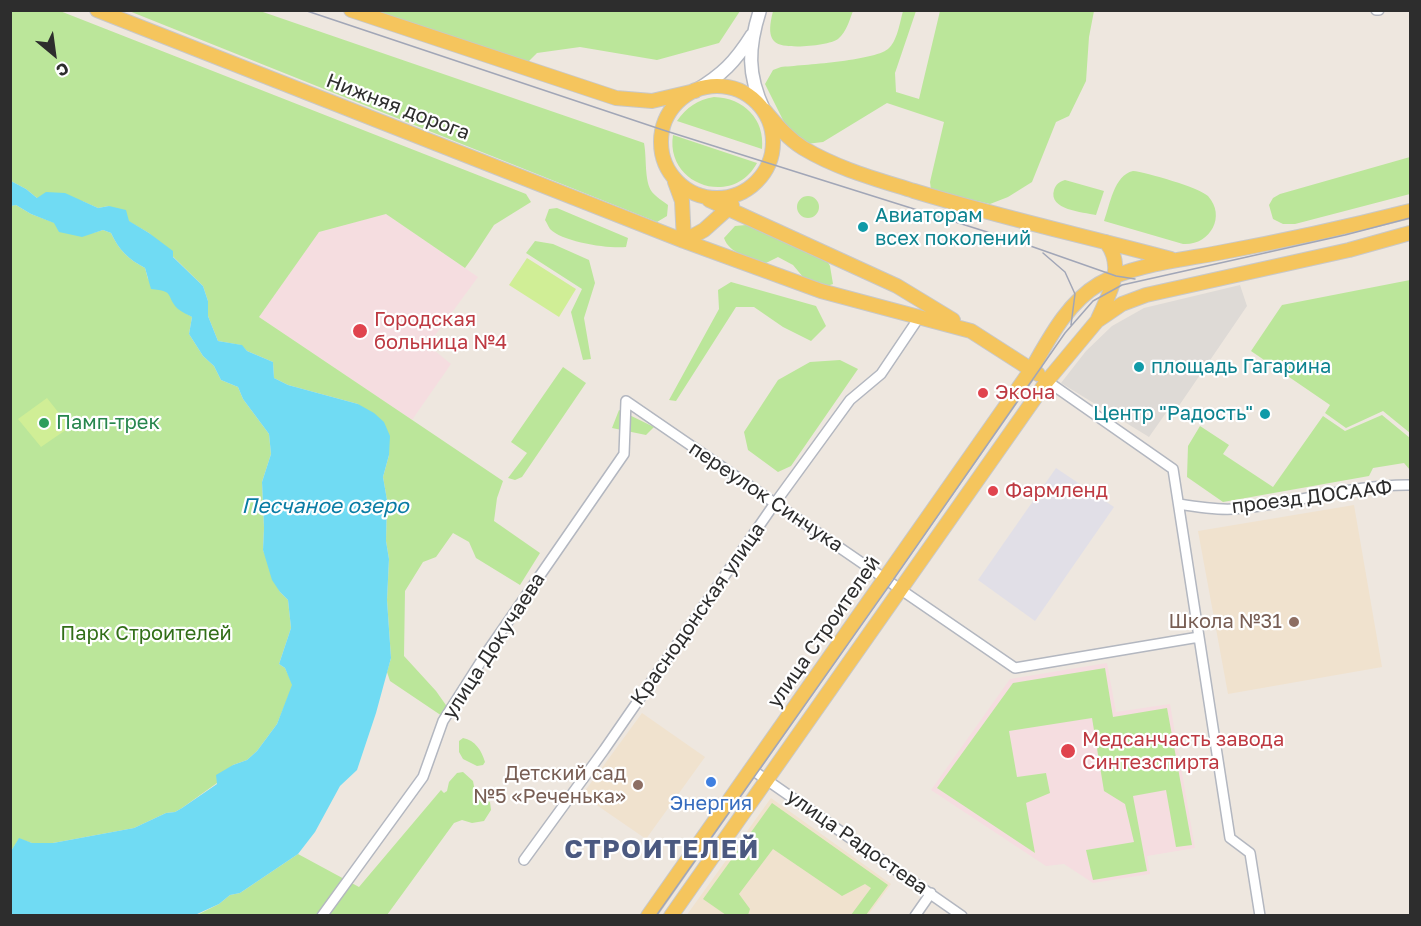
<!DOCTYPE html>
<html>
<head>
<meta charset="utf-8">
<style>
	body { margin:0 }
	#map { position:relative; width:1421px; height:926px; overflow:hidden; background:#eee7df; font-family:"Golos Text",sans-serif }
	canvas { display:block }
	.frame { position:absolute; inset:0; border:12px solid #2d2d2d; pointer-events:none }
	.north { position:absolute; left:24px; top:24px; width:60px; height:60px; -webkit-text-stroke:4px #fff; paint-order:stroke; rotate:151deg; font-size:16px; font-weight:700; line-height:24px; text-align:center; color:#2d2d2d }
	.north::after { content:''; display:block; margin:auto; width:21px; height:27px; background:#2d2d2d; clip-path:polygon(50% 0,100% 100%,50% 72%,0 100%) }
</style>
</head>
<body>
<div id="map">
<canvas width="1421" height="926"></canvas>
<div class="frame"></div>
<div class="north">С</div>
</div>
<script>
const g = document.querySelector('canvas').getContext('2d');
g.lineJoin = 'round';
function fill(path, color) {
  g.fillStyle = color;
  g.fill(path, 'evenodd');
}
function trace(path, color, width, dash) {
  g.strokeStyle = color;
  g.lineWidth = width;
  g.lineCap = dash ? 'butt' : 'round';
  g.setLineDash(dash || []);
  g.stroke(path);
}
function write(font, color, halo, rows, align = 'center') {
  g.font = font + ' "Golos Text",sans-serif';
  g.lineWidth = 4.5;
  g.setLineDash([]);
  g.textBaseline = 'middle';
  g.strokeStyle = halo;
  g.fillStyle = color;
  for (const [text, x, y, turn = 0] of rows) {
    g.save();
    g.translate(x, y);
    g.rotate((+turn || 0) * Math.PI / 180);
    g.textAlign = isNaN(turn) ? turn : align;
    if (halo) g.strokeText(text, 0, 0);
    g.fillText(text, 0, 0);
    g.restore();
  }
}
fill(new Path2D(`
	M1056,468L1114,507L1035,621L978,580Z`), '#e1dfe7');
fill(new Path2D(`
	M1354,505L1382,667L1228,694L1198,531Z
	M642,713L705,757L646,839L582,795Z
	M771,798L891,884L868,915L686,916Z`), '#f0e2ce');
fill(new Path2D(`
	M386,214L478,277L428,345L451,364L412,420L259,317L318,232Z
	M1107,663L1116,712L1170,704L1195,848L1147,856L1150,874L1093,883L1064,864L1046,866L931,790L1010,679Z`), '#f5dde0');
fill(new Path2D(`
	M10,11H60L526,194L531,202L494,225L473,257L465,268L386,214L319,232L259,317L503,481L497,498L494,521L540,553L520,585L476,558L469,542L453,533L436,557L423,562L405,591L404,656L436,691L448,708L442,716L390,681L387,672L391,658L387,600L389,559L386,541L387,500L383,477L389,455L358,404L288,385L274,378L273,362L247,351L241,345L218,341L208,316V301L203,286L149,233L128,221L109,206L98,208L82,201L37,198L26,189L11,181Z
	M129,11H260L644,143C647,158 644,181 652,192C656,197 663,201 668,205L667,216L657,222Z
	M372,11H740L719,43L657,60L580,47L537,53L528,62Z
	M773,11V10L853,11C849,21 847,31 838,39C829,46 783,50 775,42C767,35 771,20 773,11Z
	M903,11H916L895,73L896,92L919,99L940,11H1094L1089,37L1086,81L1069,116L1056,122L1032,182L1008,197L990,204L931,190L930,182L944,122L887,103L823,142L806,144L786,126L765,84L773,70L781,67C802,65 873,61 888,49C897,42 900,22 903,11Z
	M714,97C744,98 765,119 762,149L677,121C687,107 697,100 714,97Z
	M673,135L757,163C733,208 665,185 673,135Z
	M1410,157V194L1295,224H1283L1273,219L1269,205L1273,198L1280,194Z
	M1133,171C1146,172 1200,188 1208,196C1227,217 1209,246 1183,244L1104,221C1110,205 1114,175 1133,171Z
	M1065,180L1104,191L1096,215C1083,212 1048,210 1054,190C1056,184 1059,182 1065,180Z
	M797 207a11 11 0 1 1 22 0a11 11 0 1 1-22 0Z
	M16,205L31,214L55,223L93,233L103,230L111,233C119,250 128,259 145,268L148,279L170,294L178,308L192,317L189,334L203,356L214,366L221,380L238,387L243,399L269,434L271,454L262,482L264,528L263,550L280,592L288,600L291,628L279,664L285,668L293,685L277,724L257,751L247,760L233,765L217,783L182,808L175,812L166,813L134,828L118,831L53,843H32L19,839L11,851L10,206Z
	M557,208L628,238L626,247C609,249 562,242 550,229C548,226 547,223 545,220L549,209Z
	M746,225L825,257L830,266L833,284L824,287L803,277L793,265L778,257L766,263C752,258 729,254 724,238L735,226Z
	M535,241L553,244L589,260L595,283L584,318L591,359L583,360L571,312L582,289L526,253Z
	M1410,280V433L1383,411L1346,428L1325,413L1330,405L1251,351L1282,305Z
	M731,282L816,306L826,326L811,341L783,327L754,307H736L676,401L669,400L719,309L718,290Z
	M840,360L858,369L791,466L778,472L748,450L744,432L778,380L810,362Z
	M563,367L586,383L522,477L515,480L508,478L527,453L511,442Z
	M619,410L654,427L646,435L612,428Z
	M1382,415L1410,438V470L1404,463L1373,468L1369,476L1223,502L1187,477L1188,446L1200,426L1229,445L1223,454L1273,487L1323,416L1345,431Z
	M1105,668L1113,717L1167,708L1192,845L1176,847L1166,790L1133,796L1147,871L1093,880L1086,850L1134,842L1125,804L1104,791L1092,718L1009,731L1017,777L1046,773L1050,793L1026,803L1035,853L937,788L1013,683Z
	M463,738C475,740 482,751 485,762L483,765L477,766L463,759L459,752V741Z
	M463,772L473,781L476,797L490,802L491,810L484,821L472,823L462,820L454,823L387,915L195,916L219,904L230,895L240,893L298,854L359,887L441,790L444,793L447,791L449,782L457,773Z
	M772,803L888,885L866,915H851L871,888L865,884L842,896L773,849L739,894L750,909L748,915H726L703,899Z`), '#bbe69a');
fill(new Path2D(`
	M527,258L576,289L559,317L509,285Z
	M47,398L70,427L41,447L18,419Z`), '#d0ee96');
fill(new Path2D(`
	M1240,285L1247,306L1174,413L1168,410L1149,437L1061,383L1086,351L1112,326L1144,308Z`), '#dedad6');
fill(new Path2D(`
	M11,181L26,189L37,198L46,192L65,193L98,208L109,206L126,210L129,221L149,233L173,251V257L203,286L208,301V316L218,341L242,345L247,351L273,362L274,378L288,385L358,404L374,413L384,422L390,436L389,455L383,477L387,500L386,541L389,559L387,600L391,658L376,713L357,770L340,786L315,832L298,854L240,893L230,895L219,904L195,915H11V851L19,838L32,843H53L134,828L166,813L175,812L182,808L217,784L216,775L233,765L247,760L257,751L277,724L292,685L285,668L279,664L291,628L288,600L280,592L272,580L263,550L264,528L262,482L271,454L269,434L243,399L238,387L221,380L214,366L203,356L189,334L192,317C188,315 182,312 178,309C165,296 176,291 151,289L145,268C128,259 119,250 111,233L103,230L82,237L59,232L54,223L31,214L16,205L11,206Z`), '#70dbf3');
const street = new Path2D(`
	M1376,10H1379
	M1047,381L1173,469L1199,637
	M626,401L1015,668L1199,637L1230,838L1250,853L1260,916
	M1179,504C1197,507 1215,510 1233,509C1293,505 1351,484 1410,485
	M751,769L962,916
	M524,860L604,750L775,503L850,400L881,374L920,316
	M322,916L423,777L443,721L487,652L624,454L626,401
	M915,916L931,893`);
const secondary = new Path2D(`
	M760,10C748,48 747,74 764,110
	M695,91C722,75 735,62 752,35`);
const primary = new Path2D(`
	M97,10L684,241L821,291L971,331L1038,374
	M351,10L616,98L652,101L695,91
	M661 142a56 56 0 1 1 112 0a56 56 0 1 1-112 0Z
	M764,110C776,124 787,138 803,148C838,169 876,179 914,191C999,217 1085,236 1171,259
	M675,182L682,201L684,241
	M709,200L897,286L953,320
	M684,241L704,230L732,205
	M1098,319C1109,294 1126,267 1106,242
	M648,916L1031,370C1049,339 1067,303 1099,284C1132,265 1181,260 1218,253C1283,241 1347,227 1410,211
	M671,916L1047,381L1097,321L1122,304L1146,295L1349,250L1410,233`);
trace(street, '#b3b7c0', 12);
trace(secondary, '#b3b7c0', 15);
trace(primary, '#c8c8c8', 16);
trace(street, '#fff', 9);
trace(secondary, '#fff', 12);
trace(primary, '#f5c55d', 14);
trace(new Path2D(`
	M304,10L663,130L1019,242L1116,276L1135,279
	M1043,253L1065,272L1075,294L1071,325
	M656,916L891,583L1065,333L1093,301L1122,285L1345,235L1410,218`), '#a1a6b7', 1.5);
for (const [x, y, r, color] of [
	[863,227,6,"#0f9aa8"],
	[360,331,8,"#e0444e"],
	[1139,367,6,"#0f9aa8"],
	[983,393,6,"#e0444e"],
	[1265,414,6,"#0f9aa8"],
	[44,423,6,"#2e9e5b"],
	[993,491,6,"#e0444e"],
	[1294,622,6,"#8d6e63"],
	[1068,751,8,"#e0444e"],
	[711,782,6,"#3f7fe0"],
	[638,785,6,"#8d6e63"]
]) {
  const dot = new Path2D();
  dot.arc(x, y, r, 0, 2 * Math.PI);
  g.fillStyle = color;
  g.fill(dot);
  trace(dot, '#fff', 2);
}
write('20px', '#2d2d2d', '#fff', [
	["Нижняя дорога",398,107,21],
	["переулок Синчука",766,497,34],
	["проезд ДОСААФ",1312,497,-7],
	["Краснодонская улица",698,614,-55],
	["улица Строителей",824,632,-55],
	["улица Докучаева",494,646,-57],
	["улица Радостева",857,842,35]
]);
write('20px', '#0d838f', '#fff', [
	["Авиаторам",875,216],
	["всех поколений",875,239],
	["площадь Гагарина",1151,367],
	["Центр \"Радость\"",1253,414,"right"]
], 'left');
write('20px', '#be3a42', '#fff', [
	["Городская",374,320],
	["больница №4",374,343],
	["Экона",995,393],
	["Фармленд",1005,491],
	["Медсанчасть завода",1082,740],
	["Синтезспирта",1082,763]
], 'left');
write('20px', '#27864d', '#fff', [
	["Памп-трек",56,423]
], 'left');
write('20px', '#785e54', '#fff', [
	["Школа №31",1282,622],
	["Детский сад",626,774],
	["№5 «Реченька»",626,797]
], 'right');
write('20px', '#326e18', '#fff', [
	["Парк Строителей",146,634]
]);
write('20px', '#366cbe', '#fff', [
	["Энергия",711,804]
]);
write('italic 21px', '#097ca4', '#fff', [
	["Песчаное озеро",325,506]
]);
g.letterSpacing = '1.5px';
write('bold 26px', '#4b5980', '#fff', [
	["СТРОИТЕЛЕЙ",662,850]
]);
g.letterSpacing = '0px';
</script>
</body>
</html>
